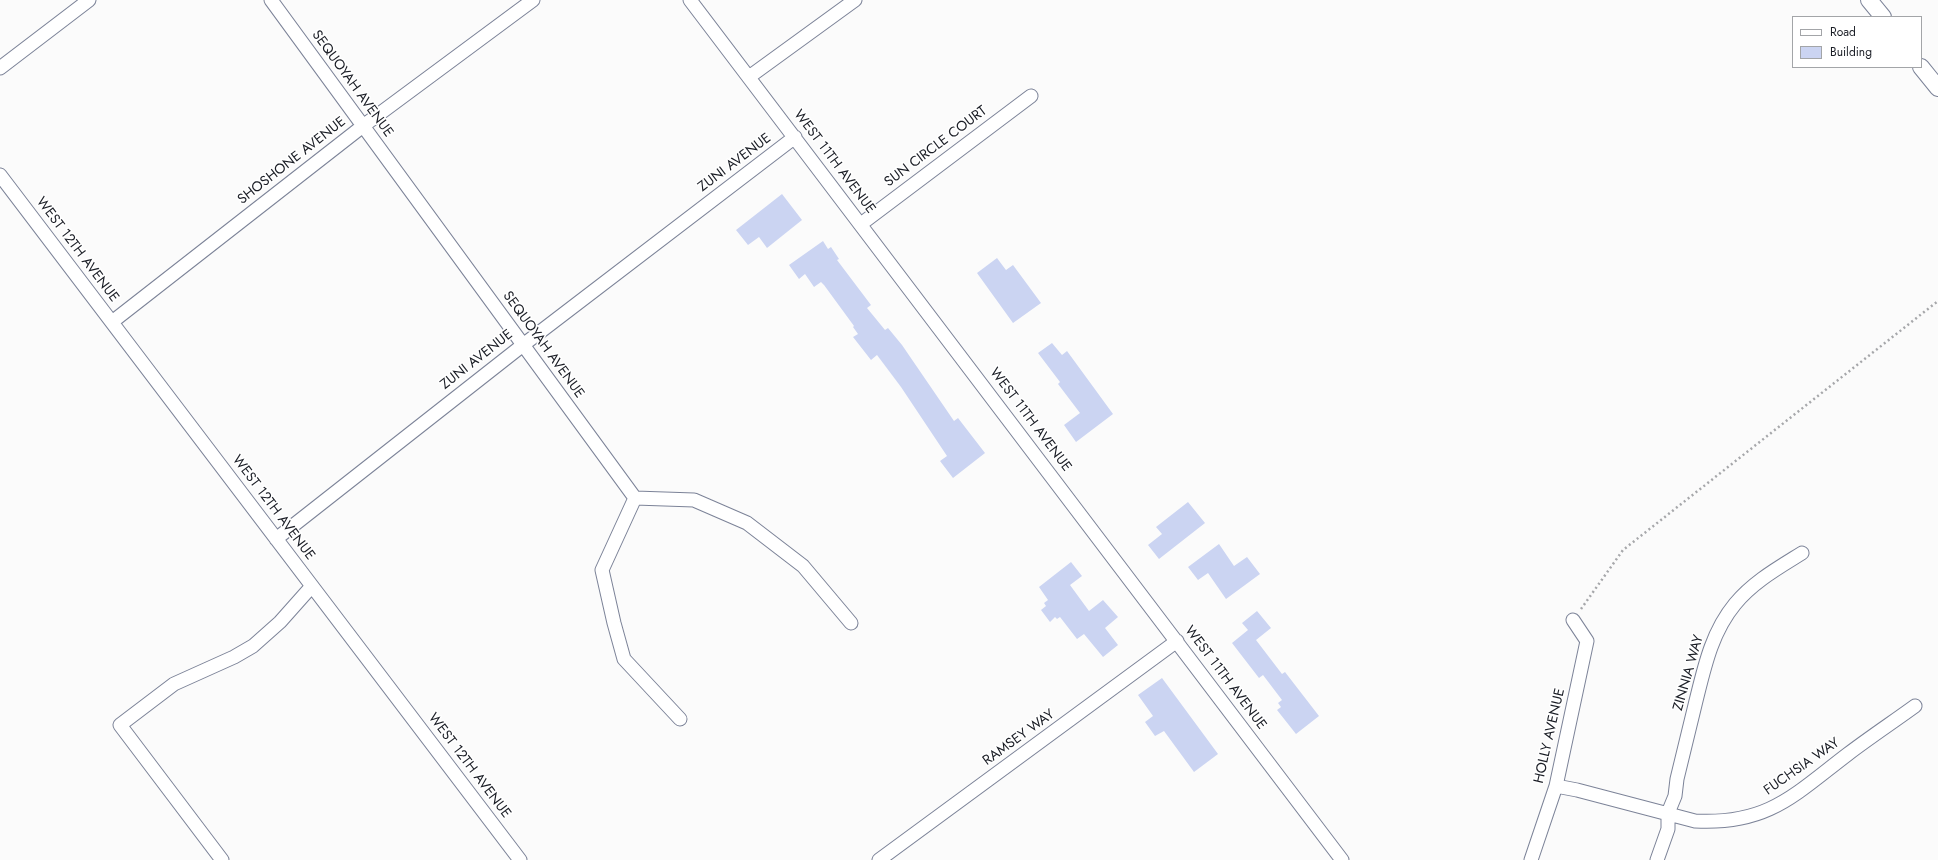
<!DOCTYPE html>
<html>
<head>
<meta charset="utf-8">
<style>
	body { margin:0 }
	#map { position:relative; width:1938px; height:860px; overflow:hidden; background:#fbfbfb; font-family:Jost,sans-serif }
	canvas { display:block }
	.legend { position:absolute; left:1792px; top:16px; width:130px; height:52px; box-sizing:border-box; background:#fff; border:1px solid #a3a5a8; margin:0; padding:5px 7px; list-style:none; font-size:12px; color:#1a1d25 }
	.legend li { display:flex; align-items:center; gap:8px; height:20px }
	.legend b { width:20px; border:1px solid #a3a5a8 }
</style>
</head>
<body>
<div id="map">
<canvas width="1938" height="860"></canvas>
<ul class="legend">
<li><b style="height:5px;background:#fff"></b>Road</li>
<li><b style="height:11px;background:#cbd4f2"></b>Building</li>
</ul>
</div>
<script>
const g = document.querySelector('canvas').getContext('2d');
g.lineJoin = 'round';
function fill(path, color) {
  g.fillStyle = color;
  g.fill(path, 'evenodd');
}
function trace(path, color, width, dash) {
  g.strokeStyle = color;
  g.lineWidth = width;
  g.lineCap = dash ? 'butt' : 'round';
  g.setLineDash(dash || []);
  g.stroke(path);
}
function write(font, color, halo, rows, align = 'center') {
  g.font = font + ' Jost,sans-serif';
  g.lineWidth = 3;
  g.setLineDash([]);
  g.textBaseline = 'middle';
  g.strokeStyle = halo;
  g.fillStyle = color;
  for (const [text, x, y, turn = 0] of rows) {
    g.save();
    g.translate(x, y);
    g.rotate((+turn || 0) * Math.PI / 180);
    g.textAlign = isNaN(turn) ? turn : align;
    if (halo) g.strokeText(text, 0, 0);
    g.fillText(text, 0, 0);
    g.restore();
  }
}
fill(new Path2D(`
	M782,194L802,220L767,248L759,237L748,245L736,230Z
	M823,241L828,249L831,247L839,259L837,260L871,305L867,308L885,330L888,328L902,345L954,421L958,418L985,453L953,478L940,461L947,456L901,387L877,355L871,360L853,337L858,334L853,327L854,326L824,285L821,282L814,287L805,274L799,279L789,265Z
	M997,258L1006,270L1013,265L1041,303L1013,323L977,273Z
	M1052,343L1062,355L1067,351L1113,414L1076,442L1064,425L1080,413L1058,384L1060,382L1038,353Z
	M1188,502L1205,523L1159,559L1148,545L1162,534L1156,527Z
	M1219,544L1234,566L1247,557L1260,574L1226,599L1208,573L1198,580L1188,567Z
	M1071,562L1082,576L1070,585L1089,611L1103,600L1118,617L1105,628L1118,645L1103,657L1084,634L1077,639L1060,617L1057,619L1055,617L1050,622L1041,610L1046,606L1044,603L1048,600L1039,587Z
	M1257,611L1271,628L1256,640L1282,674L1285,672L1319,716L1296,734L1277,710L1281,707L1278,703L1282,700L1263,675L1259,678L1232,643L1248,630L1242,623Z
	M1162,678L1218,754L1194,772L1164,731L1155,736L1145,722L1153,716L1138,695Z`), '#cbd4f2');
const minor = new Path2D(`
	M271,0L635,498L694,500L747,523L803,566L851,623
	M690,0L1342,860
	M0,68L89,0
	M749,77L855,0
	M0,175L520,860
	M861,224L1031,96
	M112,322L363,126L533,0
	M635,498L602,570L614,623L624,659L680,719
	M276,539L523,345L795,137
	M1556,786L1577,790L1695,821C1768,825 1794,795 1848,754C1869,738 1893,722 1915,706
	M222,860L120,725L174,684L234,657L253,646L280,622L312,586
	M879,860L1177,641
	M1531,860L1556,786L1587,641L1573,620
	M1657,860L1668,829V813L1675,796L1677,779C1683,754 1689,729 1695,705C1704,669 1711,633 1735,604C1753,582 1778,568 1802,553`);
const tertiary = new Path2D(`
	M1869,0L1883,17
	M1921,67L1938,88`);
trace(minor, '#7c8398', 15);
trace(tertiary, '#7c8398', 18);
trace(new Path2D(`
	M1581,609L1623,550L1938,301`), '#a6a7aa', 2.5, [2, 3]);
trace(minor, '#fff', 13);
trace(tertiary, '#fff', 16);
write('14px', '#1a1d25', '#fff', [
	["SEQUOYAH AVENUE",352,84,54],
	["SUN CIRCLE COURT",936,147,-37],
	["SHOSHONE AVENUE",292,161,-38],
	["WEST 11TH AVENUE",834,162,53],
	["ZUNI AVENUE",735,163,-37],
	["WEST 12TH AVENUE",77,250,53],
	["SEQUOYAH AVENUE",543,345,54],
	["ZUNI AVENUE",477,360,-38],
	["WEST 11TH AVENUE",1030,420,53],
	["WEST 12TH AVENUE",273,508,53],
	["ZINNIA WAY",1689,673,-74],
	["WEST 11TH AVENUE",1225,678,53],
	["HOLLY AVENUE",1550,736,-77],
	["RAMSEY WAY",1019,738,-36],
	["WEST 12TH AVENUE",469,766,53],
	["FUCHSIA WAY",1802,767,-35]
]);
</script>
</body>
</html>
